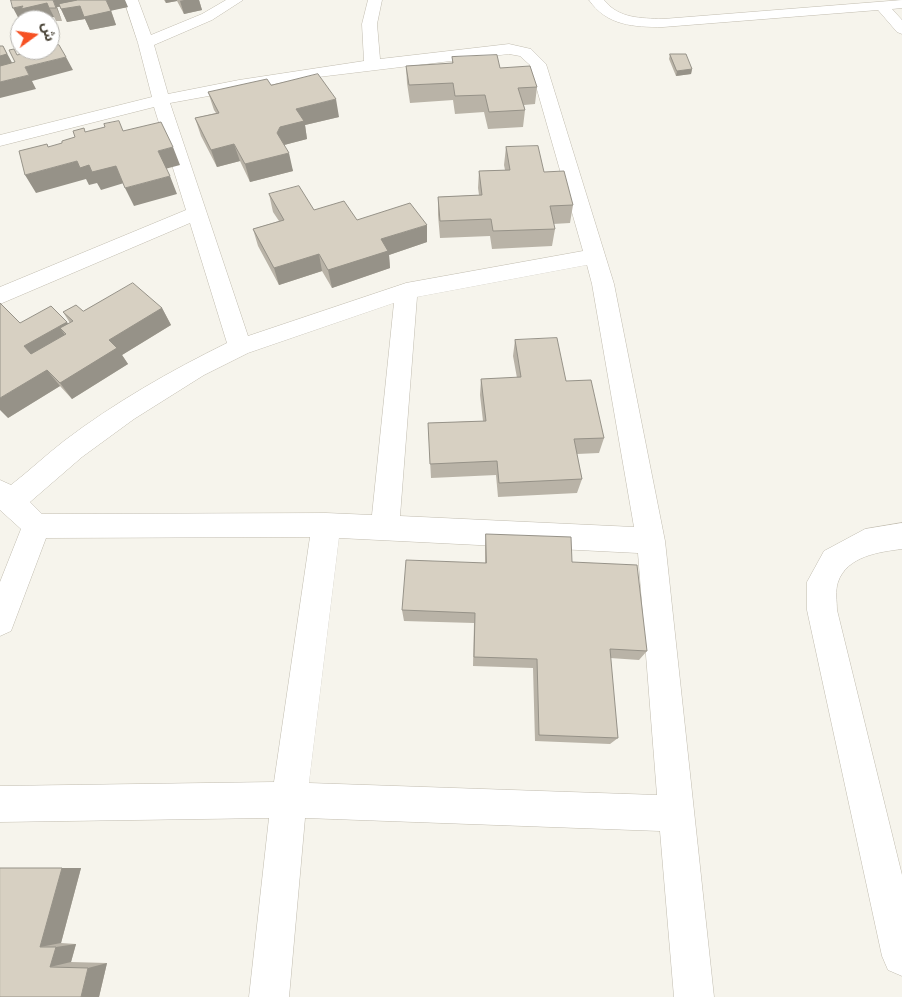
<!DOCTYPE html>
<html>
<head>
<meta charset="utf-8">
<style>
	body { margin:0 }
	#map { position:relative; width:902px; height:997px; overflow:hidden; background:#f6f4ec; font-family:"Noto Sans","Noto Sans Arabic",sans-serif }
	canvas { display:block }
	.north { position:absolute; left:10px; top:10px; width:50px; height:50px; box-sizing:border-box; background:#fff; border:1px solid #b7b5b0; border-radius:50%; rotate:76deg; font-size:14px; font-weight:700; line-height:20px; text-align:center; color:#4b4539 }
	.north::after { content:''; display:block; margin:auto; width:18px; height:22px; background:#f65123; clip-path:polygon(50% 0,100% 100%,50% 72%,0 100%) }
</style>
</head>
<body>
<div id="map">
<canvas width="902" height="997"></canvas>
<div class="north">ش</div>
</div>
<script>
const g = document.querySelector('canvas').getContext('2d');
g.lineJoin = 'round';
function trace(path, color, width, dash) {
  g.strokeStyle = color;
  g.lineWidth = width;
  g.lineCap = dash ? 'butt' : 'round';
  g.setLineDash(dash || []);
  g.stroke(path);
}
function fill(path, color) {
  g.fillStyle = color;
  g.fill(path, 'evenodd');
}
const street = new Path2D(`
	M124,0H138L151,35L202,14L226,0H243L212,20L154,45L168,94L239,80L364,61L362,24L368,0H382L377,24L380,59L509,44L531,49L546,64L614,284L665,541L714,997H674L660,831L305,818L289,997H249L269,818L0,822V786L274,782L310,537L46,538L11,631L0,636V582L21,529L0,510V480L11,485C29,471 46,455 64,441C114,403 170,371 227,343L190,223L0,304V287L186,210L154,107L0,146V135L152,97L138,43ZM509,54L520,56L530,65L583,251L406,283L248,336L170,103L302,79ZM587,265L592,284L634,527L400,516L417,297ZM394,303L372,515L326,513L42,514L30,502L82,457L134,419L204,375L248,353ZM339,538L638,553L657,795L309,783Z
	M589,0H604C619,19 641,18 663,19L902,0V8L892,9L902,20V34L897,32L878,10L663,27C634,27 607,26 589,0Z
	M902,523V549C879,552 847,556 838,582C835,590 837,602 837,610L902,875V976L888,970L882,956L807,610V582L824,551L865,529Z`);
trace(street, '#c1bcaf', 1);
fill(street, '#fff');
fill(new Path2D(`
	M11,0L128,7L111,10L116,25L90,30L85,19L67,22L60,7H57L62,21H56L54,17L38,20H20Z
	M164,0H199L202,10L184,14L177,1L166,3Z
	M670,54L692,69L691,74L676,76L669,59Z
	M452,57L500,68L537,87L535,104L524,105L525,110L523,127L488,129L484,112L455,114L453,100L410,103L407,83L406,66L452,64Z
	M271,85L339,117L305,125L307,139L284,145L293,171L250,182L240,161L217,167L201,136L195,118L216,113L214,110L208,92Z
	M506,147L544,172L573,205L570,223L553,224L555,229L552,246L492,249L490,236L440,238L438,215V197L479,195L478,188L479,171L505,170L504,165Z
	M269,194L314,210L357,220L427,242L389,255L390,268L332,288L322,271L279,285L258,246L253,229L279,221L273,212Z
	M162,308L171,325L122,355L128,364L72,399L60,386L8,418L20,323L68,324L70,323L63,312Z
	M515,340L566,381L604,438L599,453L577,454L582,479L577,493L498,497L496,475L431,478L428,423L483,421L480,395L481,379L517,378L513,356Z
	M486,534L572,562L647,651L639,660L610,658L618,738L610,744L535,741L533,668L473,666L474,623L404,621L402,610L485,563V547Z
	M62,868H81L61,943L76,944L71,962L107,963L99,997H0Z`), '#b9b3a7');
fill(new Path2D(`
	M53,0H86L87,2L57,7L62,21Z
	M106,0H125L128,7L110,11Z
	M165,0H177V1L166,3Z
	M184,0H199L202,10L184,14L180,1Z
	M47,3L54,17L38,20H20V21L13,8Z
	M80,6L111,11L116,25L90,30L85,19L67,22L61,9Z
	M3,46L15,68L0,71V56Z
	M66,57L73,70L32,81L25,67Z
	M692,69L691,74L676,76L677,71Z
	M29,75L36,89L0,98V82Z
	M336,99L339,117L305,125L307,139L284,145L277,133L280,127L296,109Z
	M234,144L240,161L217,167L211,150Z
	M173,147L180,165L165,169L158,151Z
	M289,153L293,171L250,182L245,164Z
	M77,161L89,165L116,166L124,183L101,190L97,183L89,185L86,179L36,193L25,175Z
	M170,176L177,194L134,206L125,188Z
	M427,225V242L389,255L390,268L332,288L328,270L381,239Z
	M319,254L322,271L279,285L274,268Z
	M162,308L171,325L122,355L128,364L72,399L60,383L109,340Z
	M67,322L79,339L66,334L60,328L71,343L37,363L24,346Z
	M47,370L60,386L8,418L0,410V398Z
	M62,868H81L61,943L40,947Z
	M76,944L71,962L50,967L56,947Z
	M107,963L99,997H81L88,968Z`), '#969288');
const building = new Path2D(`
	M11,0H53L56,8H49L47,3L21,9L23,6L13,8Z
	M78,0H106L111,11L84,17L80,6L61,9L59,4Z
	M59,45L66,57L25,67L29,75L0,82V66L15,62L9,50L14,49L17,55L38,50H50V47Z
	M0,46H3L7,54L0,56Z
	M670,54H686L692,69L677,71Z
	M497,55L500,68L530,66L537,87L518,88L525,110L489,112L485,95L455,96L453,83L409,85L406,66L453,63L452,57Z
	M318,74L336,99L296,109L304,121L280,127L277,133L289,153L245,164L234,144L211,150L195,118L219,113L208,92L267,79L271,85Z
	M119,121L123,131L161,122L173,147L158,151L170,176L125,188L116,166L92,172L89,165L80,168L77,161L25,175L19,151L47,144L48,147L62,143V141L75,137L73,131L84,128L85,132L105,127L104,124Z
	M538,146L544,172L564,171L573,205L550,206L555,229L493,231L491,219L440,221L438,197L482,195L479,171L510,170L506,147Z
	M299,186L314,210L344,201L357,220L410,203L427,225L381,239L388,251L328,270L319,254L274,268L253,229L284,220L269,194Z
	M133,283L162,308L109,340L117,348L60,383L47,370L0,398V303L20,323L51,306L67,322L24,346L31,354L66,334L60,328L73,321L63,312L76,305L83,311Z
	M557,338L566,381L591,380L604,438L574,439L582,479L499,483L497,461L430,464L428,423L486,421L481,379L521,377L515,340Z
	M486,534L571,537L572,562L637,565L647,651L610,649L618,738L539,735L537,659L474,657L475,613L402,610L406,560L486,563Z
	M0,868H62L40,947H56L50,967L88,968L81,997H0Z`);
fill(building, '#d7d0c2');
trace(building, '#969288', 1);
</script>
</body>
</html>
